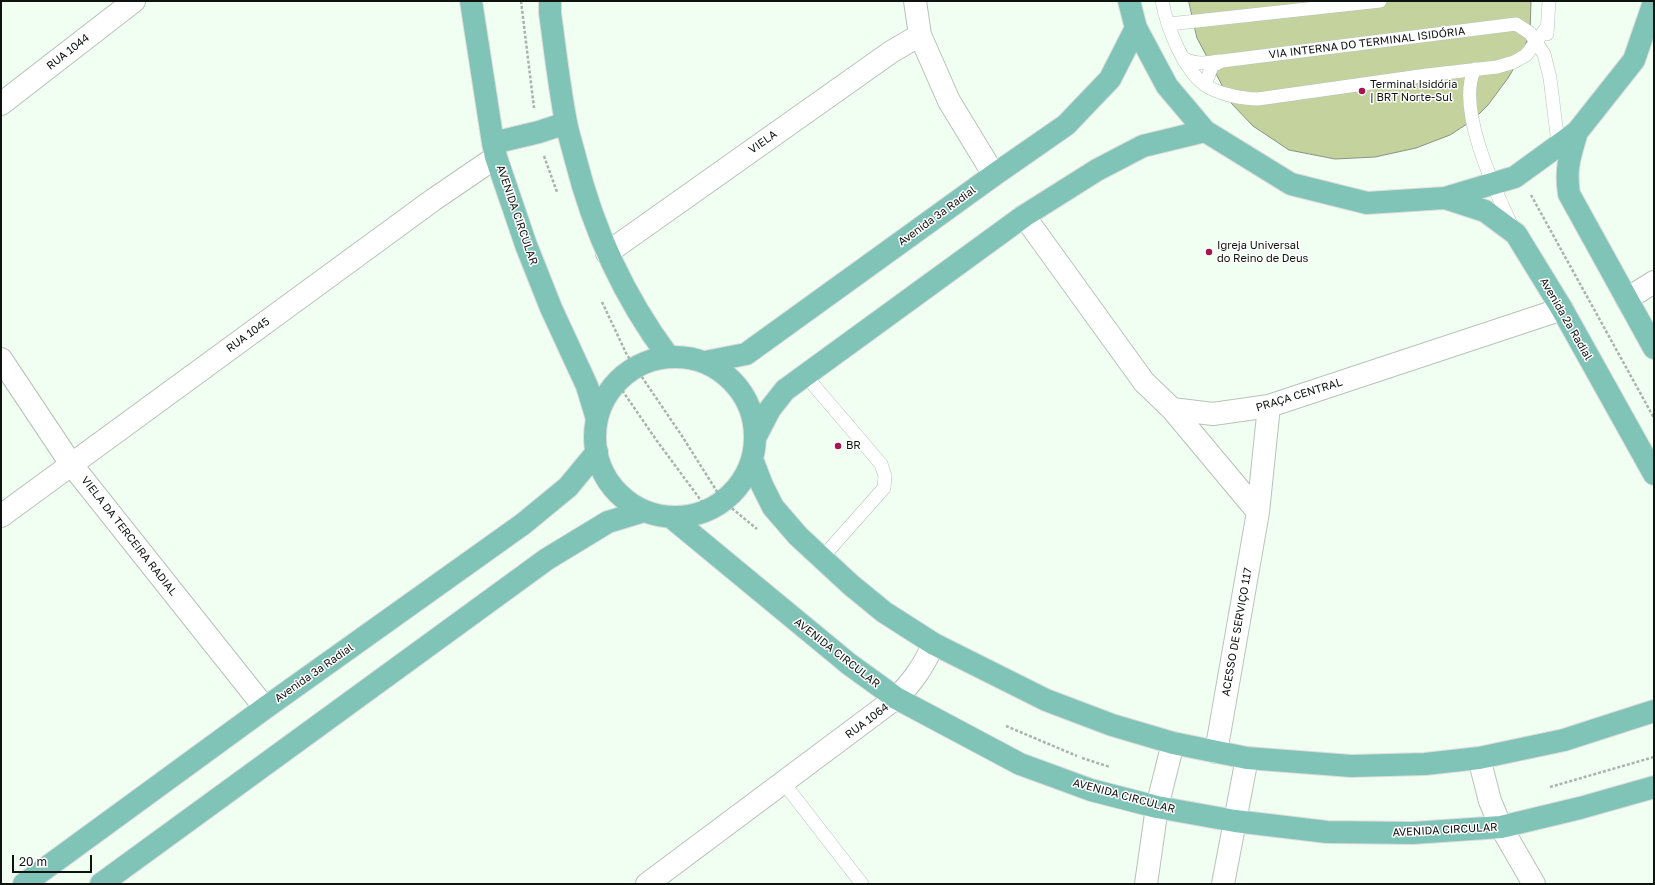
<!DOCTYPE html>
<html>
<head>
<meta charset="utf-8">
<style>
	body { margin:0 }
	#map { position:relative; width:1655px; height:885px; overflow:hidden; background:#f1fef2; font-family:"Golos Text",sans-serif }
	canvas { display:block }
	.frame { position:absolute; inset:0; border:2px solid #0e130f; pointer-events:none }
	.scale { position:absolute; left:12px; top:855px; width:80px; height:18px; box-sizing:border-box; border:2px solid #0e130f; border-top:0; padding-left:5px; font-size:12px; line-height:14px; white-space:nowrap; color:#0e130f; -webkit-text-stroke:3px #fff; paint-order:stroke }
</style>
</head>
<body>
<div id="map">
<canvas width="1655" height="885"></canvas>
<div class="frame"></div>
<div class="scale">20 m</div>
</div>
<script>
const g = document.querySelector('canvas').getContext('2d');
g.lineJoin = 'round';
function fill(path, color) {
  g.fillStyle = color;
  g.fill(path, 'evenodd');
}
function trace(path, color, width, dash) {
  g.strokeStyle = color;
  g.lineWidth = width;
  g.lineCap = dash ? 'butt' : 'round';
  g.setLineDash(dash || []);
  g.stroke(path);
}
function write(font, color, halo, rows, align = 'center') {
  g.font = font + ' "Golos Text",sans-serif';
  g.lineWidth = 3;
  g.setLineDash([]);
  g.textBaseline = 'middle';
  g.strokeStyle = halo;
  g.fillStyle = color;
  for (const [text, x, y, turn = 0] of rows) {
    g.save();
    g.translate(x, y);
    g.rotate((+turn || 0) * Math.PI / 180);
    g.textAlign = isNaN(turn) ? turn : align;
    if (halo) g.strokeText(text, 0, 0);
    g.fillText(text, 0, 0);
    g.restore();
  }
}
const building = new Path2D(`
	M1189,1H1531L1530,33L1520,58L1508,78L1488,105L1473,120L1450,135L1416,148L1375,157L1335,159L1289,150L1253,126L1232,104L1197,38Z`);
fill(building, '#c4d39d');
trace(building, '#8c9082', 1);
const lane = new Path2D(`
	M1162,1C1167,27 1183,69 1205,85C1218,94 1243,99 1258,99L1427,75L1497,67L1514,62L1526,55L1548,26
	M1169,24L1380,1
	M1547,34L1549,1
	M1185,59C1196,65 1208,63 1220,61
	M1475,69C1455,107 1496,192 1513,229
	M1205,85L1212,66L1222,61L1516,24L1530,33L1544,54L1550,78L1559,151
	M805,375L881,464L885,476L884,488L821,559
	M783,782L862,884`);
const street = new Path2D(`
	M915,1L920,35L949,101L994,175
	M1,104L134,1
	M1024,216L1144,382L1172,409L1258,512
	M607,253L891,52L920,35
	M1627,299L1654,282
	M1,359L71,464L265,708
	M1172,409L1213,414L1269,406L1562,309
	M1,516L433,200L496,157
	M1216,752L1258,512L1269,406
	M1479,758L1490,801L1501,827L1534,884
	M647,884L896,698C914,681 923,666 934,644
	M1146,884L1157,807L1173,743
	M1223,884L1247,758`);
const primary = new Path2D(`
	M471,1L493,143L496,157L526,245L551,308L587,386L597,419
	M550,1V13C555,49 559,86 566,122C568,133 572,145 575,157C593,229 624,297 668,356
	M1129,1L1136,28L1167,86L1205,131L1291,184L1367,203L1445,198L1515,177L1519,174L1577,132L1634,60L1654,2
	M1577,132C1570,156 1565,168 1569,194L1654,348
	M493,143L539,132L566,123
	M1445,198L1485,211L1516,234L1562,309L1654,474
	M595 437a80 80 0 1 1 160 0a80 80 0 1 1-160 0Z
	M705,362L746,354L994,175L1066,125L1110,79L1136,28
	M755,438L770,409L785,390L1024,216L1097,170L1143,146L1205,131
	M752,459L762,485L773,507L798,536L851,585L884,612L934,644L1046,700L1112,725L1173,743L1247,758L1351,766L1425,764L1479,758L1564,740L1654,711
	M671,517L849,664L896,698L1020,764L1091,790L1157,807L1235,821L1327,832L1413,833L1501,827L1580,808L1654,787
	M24,884L265,708L523,524L568,487L597,452
	M101,884L547,559L608,522L644,511`);
trace(lane, '#b7c3b8', 14);
trace(street, '#b7c3b8', 24);
trace(primary, '#dddedd', 24);
trace(new Path2D(`
	M521,1L534,108
	M544,156L557,192
	M1531,195L1654,418
	M602,302L627,355L682,436L723,501L757,529
	M611,374L657,441L714,518
	M1006,726L1077,756
	M1082,758L1110,767
	M1550,787L1654,757`), '#a9b3aa', 2.5, [3, 2]);
trace(lane, '#fff', 13);
trace(street, '#fff', 22);
trace(primary, '#80c4b8', 22);
for (const [x, y, r, color] of [
	[1362,91,4,"#a7144e"],
	[1209,252,4,"#a7144e"],
	[838,446,4,"#a7144e"]
]) {
  const dot = new Path2D();
  dot.arc(x, y, r, 0, 2 * Math.PI);
  g.fillStyle = color;
  g.fill(dot);
  trace(dot, '#fff', 1.5);
}
write('11px', '#0e130f', '#fff', [
	["VIA INTERNA DO TERMINAL ISIDÓRIA",1367,43,-7],
	["RUA 1044",68,52,-38],
	["VIELA",763,142,-35],
	["AVENIDA CIRCULAR",517,215,71],
	["Avenida 3ª Radial",937,216,-36],
	["Avenida 2ª Radial",1566,319,60],
	["RUA 1045",248,335,-36],
	["PRAÇA CENTRAL",1299,395,-17],
	["VIELA DA TERCEIRA RADIAL",129,536,52],
	["ACESSO DE SERVIÇO 117",1237,632,-80],
	["AVENIDA CIRCULAR",837,653,38],
	["Avenida 3ª Radial",314,673,-35],
	["RUA 1064",867,721,-37],
	["AVENIDA CIRCULAR",1124,796,15],
	["AVENIDA CIRCULAR",1445,830,-3]
]);
write('11px', '#0e130f', '#fff', [
	["Terminal Isidória",1370,85],
	["| BRT Norte-Sul",1370,98],
	["Igreja Universal",1217,246],
	["do Reino de Deus",1217,259],
	["BR",846,446]
], 'left');
</script>
</body>
</html>
